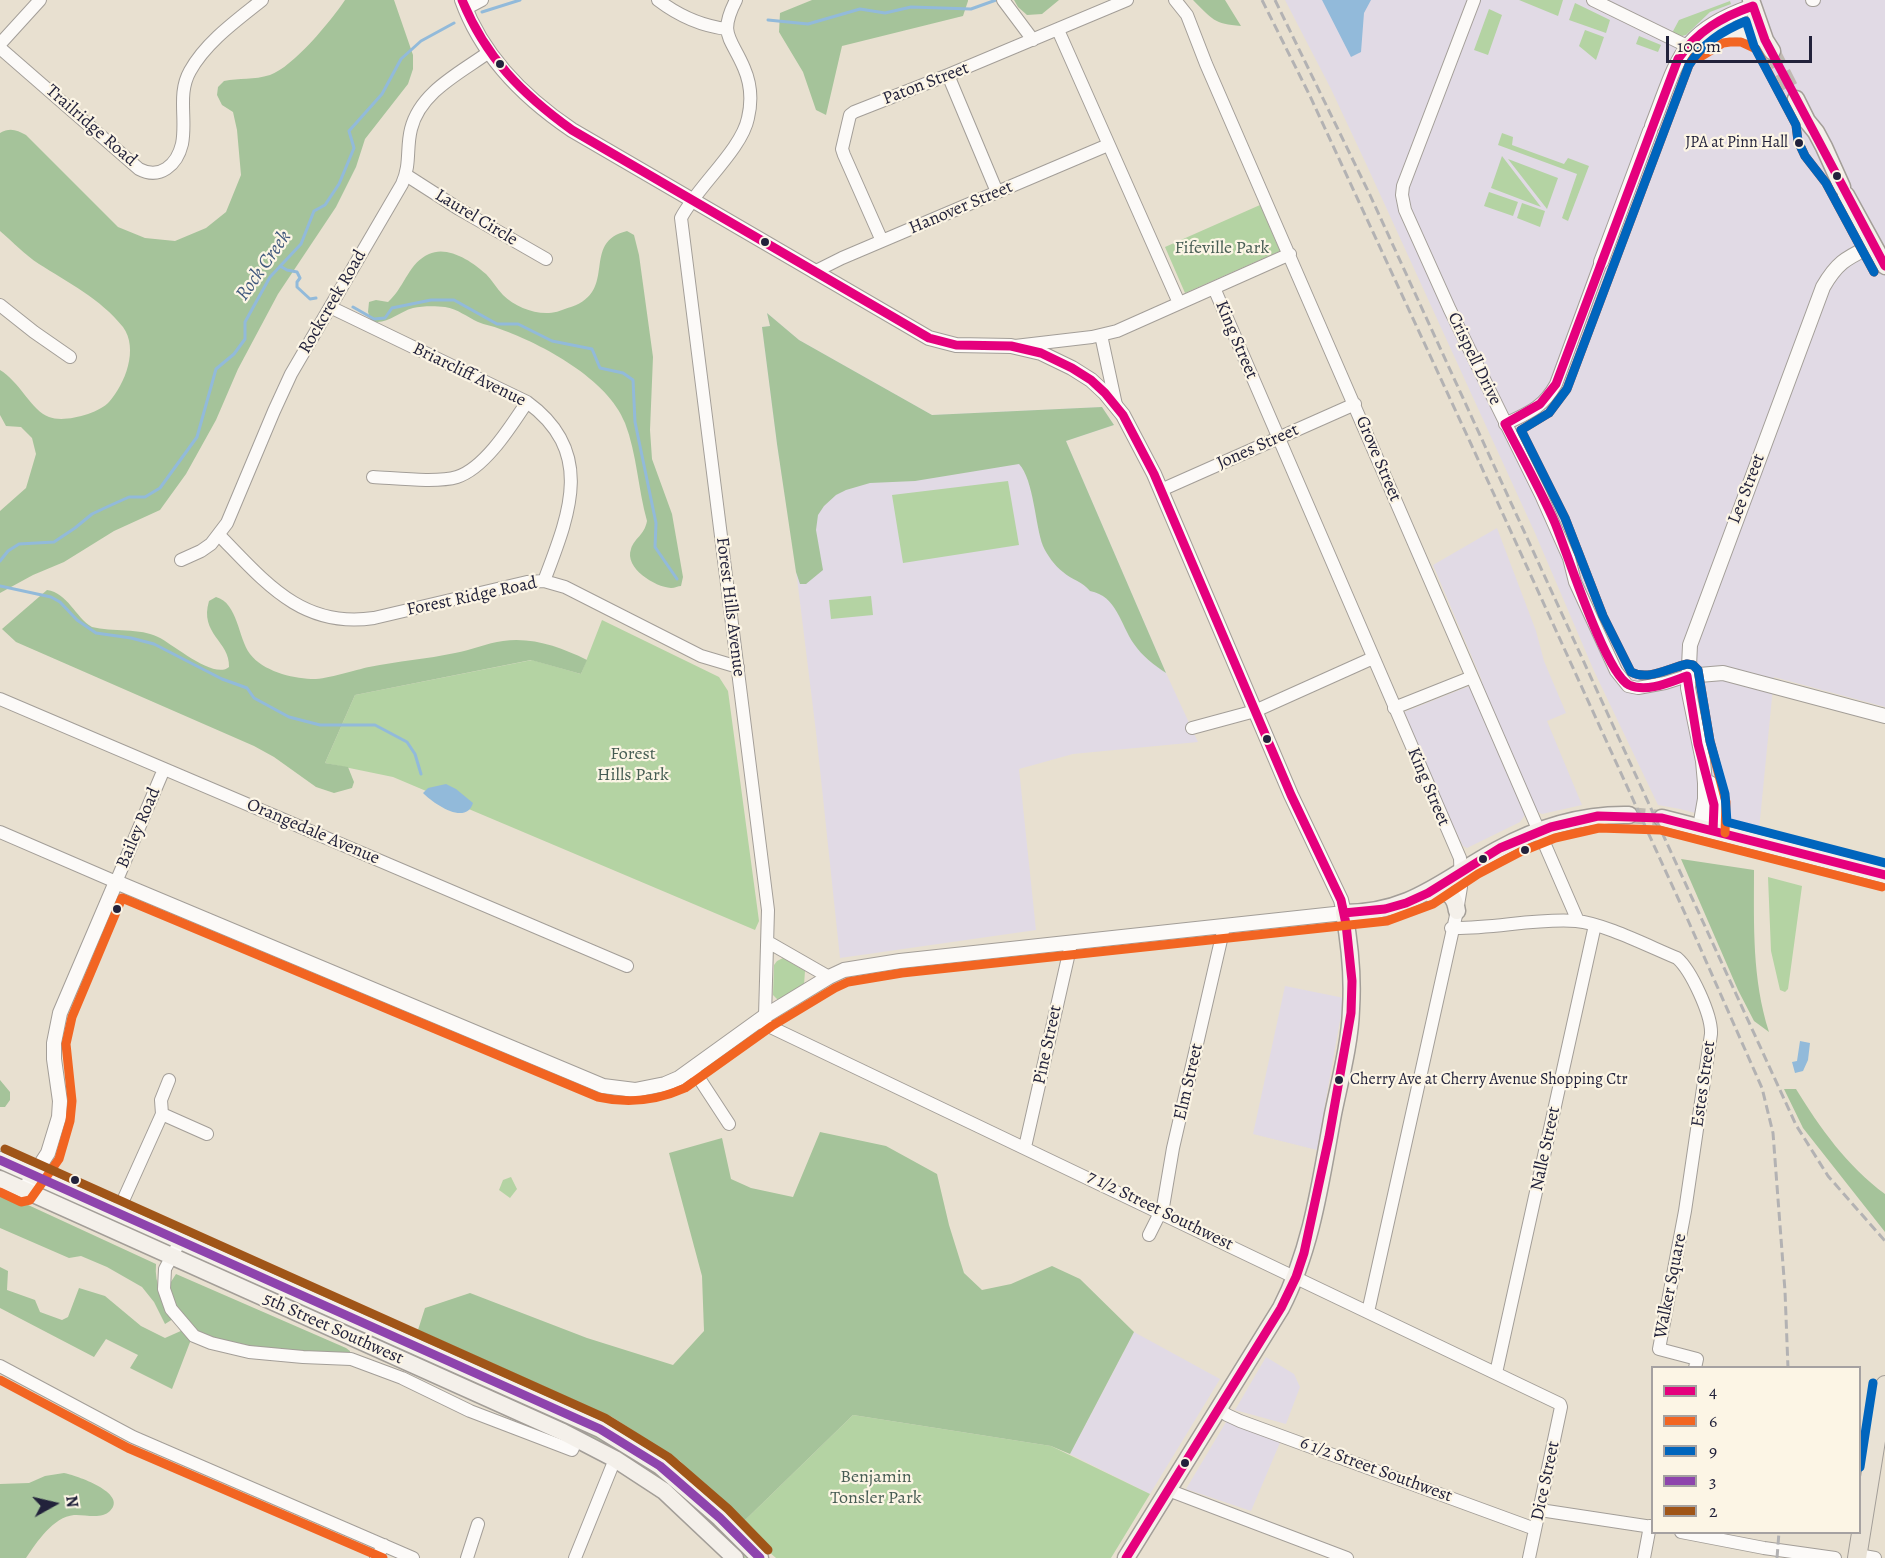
<!DOCTYPE html>
<html>
<head>
<meta charset="utf-8">
<style>
	body { margin:0 }
	#map { position:relative; width:1885px; height:1558px; overflow:hidden; background:#e8e0d0; font-family:Alegreya,serif }
	canvas { display:block }
	.legend { position:absolute; left:1651px; top:1366px; width:210px; height:168px; box-sizing:border-box; background:#fcf5e5; border:2px solid #a5a1a1; margin:0; padding:8px 10px; list-style:none; font-size:18px; color:#22223b }
	.legend li { display:flex; align-items:center; gap:12px; height:30px }
	.legend b { width:30px; border:2px solid #a5a1a1 }
	.north { position:absolute; left:24px; top:1474px; width:60px; height:60px; -webkit-text-stroke:4px #fcf5e5; paint-order:stroke; rotate:82deg; font-size:16px; font-weight:700; line-height:24px; text-align:center; color:#22223b }
	.north::after { content:''; display:block; margin:auto; width:21px; height:27px; background:#22223b; clip-path:polygon(50% 0,100% 100%,50% 72%,0 100%) }
	.scale { position:absolute; left:1666px; top:36px; width:146px; height:27px; box-sizing:border-box; border:3px solid #22223b; border-top:0; padding-left:8px; font-size:18px; line-height:21px; white-space:nowrap; color:#22223b; -webkit-text-stroke:4px #fcf5e5; paint-order:stroke }
</style>
</head>
<body>
<div id="map">
<canvas width="1885" height="1558"></canvas>
<ul class="legend">
<li><b style="height:8px;background:#e5007d"></b>4</li>
<li><b style="height:8px;background:#f26522"></b>6</li>
<li><b style="height:8px;background:#0065bd"></b>9</li>
<li><b style="height:8px;background:#8e44ad"></b>3</li>
<li><b style="height:8px;background:#a05518"></b>2</li>
</ul>
<div class="north">N</div>
<div class="scale">100 m</div>
</div>
<script>
const g = document.querySelector('canvas').getContext('2d');
g.lineJoin = 'round';
function fill(path, color) {
  g.fillStyle = color;
  g.fill(path, 'evenodd');
}
function trace(path, color, width, dash) {
  g.strokeStyle = color;
  g.lineWidth = width;
  g.lineCap = dash ? 'butt' : 'round';
  g.setLineDash(dash || []);
  g.stroke(path);
}
function write(font, color, halo, rows, align = 'center') {
  g.font = font + ' Alegreya,serif';
  g.lineWidth = 4.5;
  g.setLineDash([]);
  g.textBaseline = 'middle';
  g.strokeStyle = halo;
  g.fillStyle = color;
  for (const [text, x, y, turn = 0] of rows) {
    g.save();
    g.translate(x, y);
    g.rotate((+turn || 0) * Math.PI / 180);
    g.textAlign = isNaN(turn) ? turn : align;
    if (halo) g.strokeText(text, 0, 0);
    g.fillText(text, 0, 0);
    g.restore();
  }
}
fill(new Path2D(`
	M1285,0H1885V707L1774,677L1759,830L1680,809L1658,805L1594,671L1535,533L1368,168L1331,89Z
	M767,313L799,340L932,415L1102,407L1114,425L1066,441L1166,673L1198,742L1073,754L1019,769L1036,930L840,958L816,732L795,562L777,444L762,327L770,326Z
	M1497,528L1536,631L1544,661L1566,713L1547,721L1582,805L1542,814L1538,812L1525,815L1520,822L1467,848L1463,846L1449,817L1404,712L1482,681L1433,565Z
	M1285,986L1344,998L1317,1150L1253,1134Z
	M1134,1332L1220,1379L1150,1494L1070,1454Z
	M1266,1357L1294,1374L1300,1387L1286,1424L1235,1410Z
	M1229,1417L1282,1438L1251,1511L1186,1489Z`), '#e1dae5');
fill(new Path2D(`
	M1519,0H1563L1558,16Z
	M1730,1L1731,4L1710,12L1686,35L1682,36L1672,33L1679,20Z
	M1575,3L1610,20L1606,33L1569,20Z
	M1489,9L1502,15L1488,55L1474,50Z
	M1585,30L1604,37L1596,60L1579,46Z
	M1639,36L1661,45L1658,52L1636,44Z
	M1502,133L1513,137L1512,145L1564,164L1568,158L1589,166L1568,221L1562,218L1577,174L1498,145Z
	M1502,156L1541,207L1491,188Z
	M1508,159L1558,178L1547,209Z
	M1489,192L1518,202L1513,216L1484,206Z
	M1522,203L1545,211L1540,227L1517,218Z
	M1260,205L1280,251L1185,293L1165,247Z
	M1008,481L1019,545L903,563L892,495Z
	M871,596L873,615L831,619L829,600Z
	M602,620L719,677L728,691L759,921L755,930L393,777L325,763L355,695L532,660L581,674Z
	M1768,877L1802,886L1788,989L1785,992L1780,990L1771,951Z
	M783,958L805,971L804,985L778,1000L773,995L774,965L777,961Z
	M511,1177L517,1189L510,1198L499,1190L503,1180Z
	M392,1342L596,1433L646,1462L753,1558H743L682,1500L395,1349Z
	M853,1415L1051,1446L1150,1494L1111,1558H776L739,1526Z`), '#b4d3a3');
fill(new Path2D(`
	M345,0H394L413,55V69L408,84L365,139L356,167L336,207L278,294L238,369L216,420L186,474L160,510L114,531L64,562L33,575L0,593V511L26,488L36,454L32,438L21,427L6,426L0,415V370C19,381 32,411 49,417C64,423 98,414 109,402C125,384 139,349 123,327C101,299 67,282 39,264C25,255 13,242 0,231V133C10,127 17,130 26,135L118,227L145,238L175,241L206,228L226,212L241,175L237,130L233,112L222,105L217,95L218,87L224,81C239,78 254,80 270,75C293,67 331,21 345,0Z
	M812,0H968V1L963,16L842,46L826,115L816,110L803,72L779,32L780,13Z
	M1014,0H1059L1042,14L1027,15L1018,7Z
	M1193,0H1225L1241,26C1214,24 1212,19 1193,0Z
	M627,231L634,235L639,255L653,357L650,430L652,459L672,514L683,577L681,586C678,586 675,588 671,588C655,587 624,568 631,549C635,537 644,536 647,521C638,489 637,454 625,423C608,379 542,344 500,329C493,326 485,325 478,322C467,317 458,309 445,307C435,306 422,306 413,308C398,312 386,326 371,321L368,312L369,302L376,300L388,302L391,299C405,285 409,263 429,254C447,245 472,261 486,274C492,280 497,289 503,295C514,306 533,314 549,313C556,313 564,309 571,307C619,291 580,242 627,231Z
	M767,313L799,340L932,415L1102,407L1114,425L1066,441L1166,673C1154,665 1142,656 1134,644C1120,624 1117,596 1090,591C1082,581 1072,580 1063,572C1055,566 1047,555 1043,546C1035,525 1034,480 1019,464L915,481L870,483L846,490L836,495L824,506L818,515L816,530L823,570L806,584H800L796,572L777,444L762,327L770,326Z
	M47,590C68,593 75,617 92,627C112,632 141,628 158,637C173,644 214,680 229,667C230,641 199,634 209,601L216,597C238,603 238,638 250,654C263,671 291,678 311,679C325,680 355,670 369,667C398,661 427,659 455,653C471,650 487,643 503,641C533,637 560,647 587,660L581,674L531,660L355,695L325,763L348,767L354,782L352,788L334,793L316,787L274,757L254,746L16,642L2,629Z
	M1681,859L1754,870C1754,927 1752,978 1769,1032L1754,1021L1738,990Z
	M0,1080L10,1092V1100L5,1107H0Z
	M1784,1089H1796C1820,1128 1847,1166 1885,1194V1232L1803,1128Z
	M820,1132L886,1146L937,1174L949,1225L964,1273L982,1290L1011,1284L1052,1266L1080,1279L1134,1332L1070,1454L1051,1446L853,1415L739,1526L680,1461L612,1417L418,1330L425,1308L470,1293L587,1338L673,1365L704,1331L702,1276L669,1153L722,1138L731,1179L751,1188L793,1197Z
	M0,1192L156,1264C154,1284 164,1302 173,1319L165,1324L154,1302L142,1287L107,1267L81,1256L69,1258L0,1228Z
	M0,1267L8,1271L7,1290L35,1300L40,1312L62,1320L68,1317L79,1288L105,1296L141,1326L165,1338L183,1330L192,1337L172,1389L130,1368L138,1355L106,1339L94,1357L0,1308Z
	M176,1274L346,1348L350,1351V1355L275,1351L198,1335L174,1306L169,1285Z
	M64,1473C75,1475 129,1493 110,1511C101,1520 84,1514 74,1515C53,1517 37,1542 26,1558H0V1484L29,1483L45,1476Z`), '#a5c39a');
fill(new Path2D(`
	M1322,0H1371L1364,13L1361,52L1351,57Z
	M446,784L456,789L473,803C466,826 434,804 423,793L428,788Z
	M1800,1041L1810,1043L1808,1060L1803,1071L1795,1073L1792,1062L1797,1061Z`), '#92bada');
trace(new Path2D(`
	M482,12L520,0
	M768,20L808,24L860,9L885,13L911,7L971,9L996,0
	M280,266L287,270L297,272L300,278L297,282V287L310,299L316,298
	M353,307L374,319L385,318L392,308L431,300H454L497,324H518L552,341L592,349L600,368L623,373L633,380L635,422L656,523L655,547L677,579
	M0,561L8,551L19,544L54,542L75,528L92,514L109,506L129,497H145L160,488L197,437L216,369L234,354L245,339V322L270,277L301,244L314,211L325,205L339,184L354,148L349,131L382,94L401,59L421,41L454,23
	M0,586L51,597L60,602L77,620L96,633L131,638L154,644L222,679L247,688L254,698L289,717L320,725H375L407,742L415,754L421,774`), '#92bada', 3);
trace(new Path2D(`
	M1772,51L1796,99
	M1629,815L1662,818`), '#c0bab2', 16, [16, 8]);
const minor = new Path2D(`
	M658,0C679,16 701,26 727,29
	M736,0C718,35 731,37 744,68C751,84 752,101 748,118C742,149 697,187 681,218L768,910L765,1016
	M1003,0L1033,40
	M1175,0L1187,15L1206,64L1578,921
	M1474,0L1403,186L1402,195L1405,210L1450,310L1541,495L1569,558L1575,582L1616,671L1628,686L1638,688L1665,683L1687,676
	M1593,0L1687,46
	M1812,0H1814
	M465,9L482,0
	M1058,30L1179,303
	M0,44L40,0
	M0,48L139,169C160,180 177,165 182,144C187,119 177,94 190,71C206,42 237,20 262,0
	M948,75L997,192
	M406,175L459,209L546,259
	M882,241L844,155L842,149L850,115L854,112L948,75L1127,0
	M814,272L842,258L1108,145
	M1214,288L1460,858L1461,887L1457,911L1368,1312
	M0,305L34,332L70,357
	M330,307L527,402C596,452 569,515 544,581
	M1101,335L1116,405
	M1015,346L1092,337L1117,331L1290,254
	M1505,424C1528,413 1543,408 1556,384L1601,262
	M373,477C395,478 437,483 457,477C485,468 511,426 527,402
	M1161,490L1355,404
	M219,535C265,582 302,629 374,618L527,582L544,581L565,587L701,656L738,667
	M181,560L201,551L211,544L227,523L274,411L291,374L402,184C411,164 406,149 411,129C420,92 460,73 489,52
	M0,699L627,966
	M1394,708L1472,677
	M1192,728L1255,711L1373,658
	M0,832L116,882L164,769
	M1451,928C1493,929 1535,918 1576,921C1603,923 1650,947 1677,958C1691,970 1712,1015 1711,1034L1685,1211L1659,1349L1697,1359L1695,1368
	M768,942L829,977
	M758,1021L1560,1404L1561,1407L1529,1558
	M693,1069L729,1124
	M162,1114L207,1134
	M1025,1147L1071,944
	M117,1214L162,1114L161,1100L169,1080
	M1149,1235L1163,1207L1173,1148L1224,927
	M180,1241L165,1269L164,1289L171,1309L194,1336L211,1343L249,1352L303,1357L351,1359L402,1378L470,1411L572,1450L577,1439
	M0,1366L133,1437L413,1558
	M1496,1373L1595,925
	M1218,1408L1227,1415L1240,1421L1535,1529
	M1168,1490L1347,1558
	M1540,1510L1652,1527
	M1681,1532L1764,1548L1835,1558
	M1858,1555L1875,1558
	M376,1558L384,1545
	M467,1558L478,1524
	M575,1558L615,1459
	M1644,1558L1650,1526`);
const tertiary = new Path2D(`
	M1652,126C1678,60 1679,31 1753,6
	M1601,262L1650,131
	M1687,676L1723,673L1885,716
	M1710,783L1716,809L1713,831
	M1700,827L1705,799V783L1703,761L1688,688L1690,645L1823,287C1838,261 1847,258 1873,245
	M24,1190L48,1153L59,1117L60,1101L54,1059V1043L60,1013L116,882L603,1086L635,1090L665,1084L679,1078L765,1016L829,977L844,970L900,961L1344,913L1341,900L1291,795L1154,474L1123,415L1105,393L1091,380L1072,368L1041,353L1011,346L956,345L929,338L572,130C523,97 482,56 462,0`);
const secondary = new Path2D(`
	M1751,0L1765,40L1772,51
	M1687,46C1696,45 1701,42 1709,37C1729,26 1747,28 1765,40
	M1796,99L1807,121L1816,132L1824,147L1842,187
	M1846,195L1885,266
	M1662,818L1885,875
	M1428,893C1446,891 1454,892 1457,911
	M0,1160L600,1429L660,1466L720,1518L760,1558
	M0,1179L563,1432L615,1459L664,1491L735,1558
	M1126,1558L1281,1308C1312,1248 1321,1179 1333,1114C1340,1080 1350,1043 1351,1009C1353,978 1350,945 1344,913C1411,913 1442,880 1497,850C1537,828 1583,814 1629,815`);
const primary = new Path2D(`
	M1857,1558L1885,1385`);
trace(minor, '#a39e98', 14);
trace(tertiary, '#a39e98', 16);
trace(secondary, '#a39e98', 19);
trace(primary, '#a39e98', 20);
trace(minor, '#fcfaf8', 12);
trace(tertiary, '#fcfaf8', 14);
trace(secondary, '#f4f0ea', 16);
trace(primary, '#e9e2d5', 18);
trace(new Path2D(`
	M1262,0L1310,96L1471,444L1687,918L1762,1088L1773,1133L1785,1291L1788,1368
	M1275,0L1370,195L1796,1125L1828,1176L1885,1241
	M1777,1558L1779,1532`), '#b3b2b3', 3, [9, 4.5]);
trace(new Path2D(`
	M462,0C486,58 522,94 572,130L929,338L956,345L1011,346L1041,353L1072,368L1091,380L1105,393L1123,415L1154,474L1291,795L1341,900L1346,924L1352,981L1351,1013L1329,1137L1304,1253L1296,1277L1281,1308L1126,1558
	M1713,831L1714,805L1698,744L1687,676C1670,682 1647,693 1629,685C1605,673 1567,552 1555,523C1540,489 1522,457 1505,424L1540,404L1556,384L1678,59C1697,31 1722,17 1753,6L1765,40L1885,266
	M1344,913L1385,909L1406,903L1428,893L1500,848L1551,827L1598,816L1662,818L1885,875`), '#e5007d', 9);
trace(new Path2D(`
	M1725,833L1726,802L1710,741L1698,670L1693,665L1687,664C1669,668 1648,681 1631,672L1603,616L1565,518L1521,430L1549,413L1567,389L1689,65L1694,57L1702,56L1723,43L1730,42H1741L1756,49L1796,125L1798,141L1805,156L1826,183L1874,272
	M0,1192L21,1202L30,1200L59,1159L70,1121L72,1101L66,1044L72,1017L122,898L598,1097C629,1104 656,1101 685,1088L772,1026L835,988L848,982L902,973L1387,921L1433,904L1478,874L1520,852L1555,838L1599,828L1660,830L1882,887
	M0,1380L128,1448L383,1558`), '#f26522', 9);
trace(new Path2D(`
	M1874,272L1826,183L1805,156L1798,141L1796,125L1754,46L1746,21C1722,31 1703,43 1689,65L1567,389L1549,413L1521,430L1565,518L1603,616L1631,672C1648,681 1669,668 1687,664L1693,665L1698,670L1710,741L1725,794L1727,822L1885,863
	M1860,1467L1873,1383`), '#0065bd', 9);
trace(new Path2D(`
	M0,1160L600,1429L660,1466L720,1518L760,1558`), '#8e44ad', 9);
trace(new Path2D(`
	M5,1149L605,1418L668,1457L728,1509L768,1550`), '#a05518', 9);
for (const [x, y, r, color] of [
	[500,64,5,"#22223b"],
	[1799,143,5,"#22223b"],
	[1837,176,5,"#22223b"],
	[765,242,5,"#22223b"],
	[1267,739,5,"#22223b"],
	[1525,850,5,"#22223b"],
	[1483,859,5,"#22223b"],
	[117,909,5,"#22223b"],
	[1339,1080,5,"#22223b"],
	[75,1180,5,"#22223b"],
	[1185,1463,5,"#22223b"]
]) {
  const dot = new Path2D();
  dot.arc(x, y, r, 0, 2 * Math.PI);
  g.fillStyle = color;
  g.fill(dot);
  trace(dot, '#fcf5e5', 2);
}
write('16px', '#22223b', '#fcf5e5', [
	["JPA at Pinn Hall",1788,143],
	["Cherry Ave at Cherry Avenue Shopping Ctr",1350,1080,"left"]
], 'right');
write('18px', '#22223b', '#fcf5e5', [
	["Paton Street",926,84,-21],
	["Trailridge Road",91,126,41],
	["Hanover Street",961,208,-23],
	["Laurel Circle",476,218,31],
	["Rockcreek Road",333,302,-60],
	["King Street",1236,340,67],
	["Crispell Drive",1474,359,64],
	["Briarcliff Avenue",469,375,26],
	["Jones Street",1258,447,-24],
	["Grove Street",1378,459,67],
	["Lee Street",1747,489,-69],
	["Forest Ridge Road",472,597,-12],
	["Forest Hills Avenue",730,607,83],
	["King Street",1428,787,67],
	["Bailey Road",139,828,-67],
	["Orangedale Avenue",313,832,23],
	["Pine Street",1048,1045,-78],
	["Elm Street",1189,1082,-77],
	["Estes Street",1704,1084,-82],
	["Nalle Street",1546,1149,-78],
	["7 1/2 Street Southwest",1160,1211,26],
	["Walker Square",1671,1286,-79],
	["5th Street Southwest",333,1329,24],
	["6 1/2 Street Southwest",1376,1470,20],
	["Dice Street",1546,1481,-78]
]);
write('18px', '#465c53', '#fcf5e5', [
	["Fifeville Park",1222,249],
	["Forest",633,755],
	["Hills Park",633,776],
	["Benjamin",876,1478],
	["Tonsler Park",876,1499]
]);
write('italic 20px', '#40587d', '#fcf5e5', [
	["Rock Creek",264,266,-55]
]);
</script>
</body>
</html>
